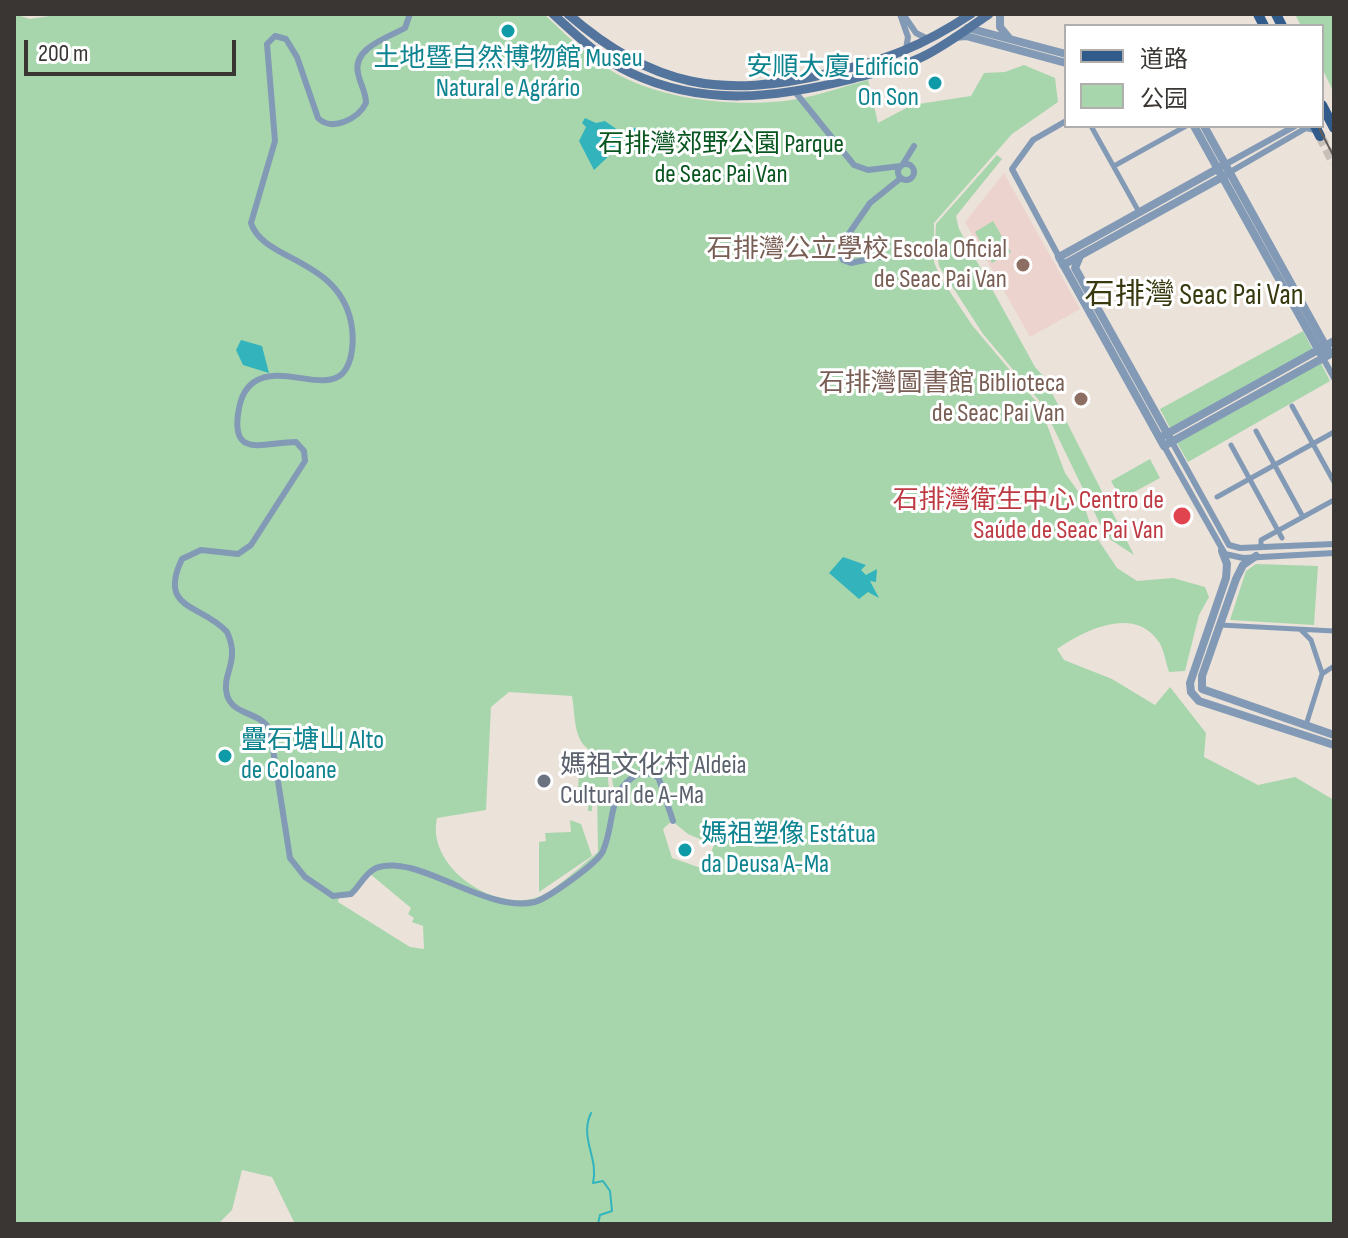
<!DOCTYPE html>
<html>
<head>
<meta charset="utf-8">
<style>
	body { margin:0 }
	#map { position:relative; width:1348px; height:1238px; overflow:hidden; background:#ebe2da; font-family:"Sofia Sans Condensed","Noto Sans SC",sans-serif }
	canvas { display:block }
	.frame { position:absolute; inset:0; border:16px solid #393633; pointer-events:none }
	.legend { position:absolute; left:1064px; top:24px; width:260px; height:104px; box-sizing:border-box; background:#fff; border:2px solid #b0afad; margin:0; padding:10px 14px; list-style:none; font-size:24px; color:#393633 }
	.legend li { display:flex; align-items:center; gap:16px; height:40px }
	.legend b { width:40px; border:2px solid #b0afad }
	.scale { position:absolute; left:24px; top:40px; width:212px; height:36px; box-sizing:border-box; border:4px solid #393633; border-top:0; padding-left:10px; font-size:24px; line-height:28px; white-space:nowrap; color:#393633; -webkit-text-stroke:6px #fff; paint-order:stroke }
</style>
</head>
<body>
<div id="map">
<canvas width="1348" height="1238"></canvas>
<div class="frame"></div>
<ul class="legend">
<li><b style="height:10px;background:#305b8b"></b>道路</li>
<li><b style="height:22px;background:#a7d6ac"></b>公园</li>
</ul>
<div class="scale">200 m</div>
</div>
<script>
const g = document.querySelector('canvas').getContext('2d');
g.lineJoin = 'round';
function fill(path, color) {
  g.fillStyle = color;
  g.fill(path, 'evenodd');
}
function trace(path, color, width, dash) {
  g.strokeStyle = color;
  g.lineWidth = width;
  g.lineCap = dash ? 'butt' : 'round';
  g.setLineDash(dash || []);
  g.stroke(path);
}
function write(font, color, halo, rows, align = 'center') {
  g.font = font + ' "Sofia Sans Condensed","Noto Sans SC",sans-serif';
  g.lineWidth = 6;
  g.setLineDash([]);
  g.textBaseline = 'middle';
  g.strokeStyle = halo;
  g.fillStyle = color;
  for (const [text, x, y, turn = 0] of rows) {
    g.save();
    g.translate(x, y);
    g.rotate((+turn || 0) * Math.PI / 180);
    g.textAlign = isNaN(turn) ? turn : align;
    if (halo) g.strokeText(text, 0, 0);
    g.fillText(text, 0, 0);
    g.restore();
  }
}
fill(new Path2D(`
	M1004,173L1080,309L1030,337L965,222Z`), '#edd3cd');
fill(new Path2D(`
	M14,14L30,19L62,14H544C563,32 582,51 604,66C652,99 728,107 784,101C812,98 841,87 868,80L878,123L912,105L971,96L984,73L1005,72L1024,65L1055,78L1058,102L1012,134L934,223V262L940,277L972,325L1040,406L1065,473L1080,494L1093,532L1117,568L1137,581L1173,578L1205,587L1209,597L1199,615L1185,671L1169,672C1166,663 1164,650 1159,642C1134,605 1085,630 1057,649L1064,660L1112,679L1155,705L1170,687L1206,733L1204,757L1258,785L1295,777L1334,800V1224H295L272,1177L242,1170L232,1210L218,1224H14ZM509,692L572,696C577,729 572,749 609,758L614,791L597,790L598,852C583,864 555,891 538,897C493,913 426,866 437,818L486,810L491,707ZM672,821L688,834L714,845L704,869L672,858L663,829ZM369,873L411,908L408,914L414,918L412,922L423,926L424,949L410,947L338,902L339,897L356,890Z
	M1295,14H1334V93L1322,68V26H1301Z
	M997,155L1002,159L956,216L959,229L1035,367L1044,377L1134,555L1111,540L1100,524L1042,404L983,334L939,266L935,242L936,224Z
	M993,221L1011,252L992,263L975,232Z
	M1303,331L1313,350L1170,428L1160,409Z
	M1321,363L1330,381L1188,462L1177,443Z
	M1150,459L1160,478L1121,499L1111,481Z
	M1256,564L1318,566L1314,625L1230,620L1246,571Z
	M580,753L606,761L609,789L593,788L592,811H588L589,791H578Z
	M570,820L581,824L592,856L539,892V842L546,841L545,833L571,832Z`), '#a7d6ac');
fill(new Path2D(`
	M585,118L596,123L605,121L622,133H629V128H638L631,136L621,137L610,155L594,170L579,141L586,127L582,123Z
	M241,340L262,346L269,373L243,365L236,350Z
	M843,557L866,565L861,570L866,575L877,569L876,582L870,581L879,598L868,592L859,599L829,573Z`), '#33b4bd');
trace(new Path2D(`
	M591,1113C579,1138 599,1158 593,1183L603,1181L610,1191L612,1211L600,1215L598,1224`), '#33b4bd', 2);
trace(new Path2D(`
	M1320,136L1334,163`), '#c7c0b9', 10, [10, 5]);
trace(new Path2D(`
	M1091,126L1139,212
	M1114,166L1186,126
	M1292,406L1334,482
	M1256,431L1303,517
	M1231,445L1282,538
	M1217,497L1334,432
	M1261,547V540L1334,500
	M1220,625L1334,631
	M1301,630L1311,640L1322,673
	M1306,725L1322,674L1334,666`), '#829ab5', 5);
trace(new Path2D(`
	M410,14L405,28C389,37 352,48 358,73C360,84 366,92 366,103C358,119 332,132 318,118L297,57L286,39L275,36L267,44L275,141L251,223C263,261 338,258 351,322C354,337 354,362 342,374C322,392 281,364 254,382C243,390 240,401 238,414C232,459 264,442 296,442L304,451L305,461L251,545L238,554L201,550L182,559C157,611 203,604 227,632C241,662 221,674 227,695C233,716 260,711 270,730L290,858L305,877L333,896L351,894C360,886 365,873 376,868C417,852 485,914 535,902C548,898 598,863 603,851C616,821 606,790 640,773L654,774L659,779L673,821
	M900,14L908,37L906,49
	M903,14L916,33L928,39
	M796,93L854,165L868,170L901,166
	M903,164L914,146
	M1226,164L1295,126
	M898 172a8 8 0 1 1 16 0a8 8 0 1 1-16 0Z
	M1230,172L1306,128L1315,130
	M883,256L851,263L843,260L839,248L870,203L901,178
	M1059,257L1012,169L1033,140L1066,121
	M1323,358L1334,378
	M1172,442L1229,545L1240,548L1334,544
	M1164,446L1225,554L1243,558L1334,553`), '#829ab5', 6);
trace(new Path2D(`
	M1000,14V27L1009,38
	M968,28L1066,54
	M955,37L966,36L1066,63
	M1194,126L1323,358
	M1204,126L1330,354
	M1226,164L1059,257L1164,446L1334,352
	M1080,256L1075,268L1172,442
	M1063,265L1226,175
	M1163,436L1334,341
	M1222,551L1227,564L1226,578L1190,683L1191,692L1199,701L1334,745
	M1256,556L1243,565L1236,579L1202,676V689L1334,735`), '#829ab5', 8);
trace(new Path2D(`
	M553,14C577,36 601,59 631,73C704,107 776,98 852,79C877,72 904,67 928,54C949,43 969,28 989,14
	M568,14C653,88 722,99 830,73C888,59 921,47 971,14`), '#53759d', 9);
trace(new Path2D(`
	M1258,14L1264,26
	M1276,14L1282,26
	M1322,105L1334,128
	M1315,126L1320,136`), '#305b8b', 10);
trace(new Path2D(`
	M1318,126L1334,157`), '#645f5b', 2);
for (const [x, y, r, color] of [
	[508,31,8,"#0f9aa8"],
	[935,83,8,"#0f9aa8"],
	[1023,265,8,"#8d6e63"],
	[1081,399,8,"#8d6e63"],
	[1182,516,10,"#e0444e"],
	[225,756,8,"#0f9aa8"],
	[544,781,8,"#6b7280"],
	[685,850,8,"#0f9aa8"]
]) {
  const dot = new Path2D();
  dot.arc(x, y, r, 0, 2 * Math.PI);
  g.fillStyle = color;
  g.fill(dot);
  trace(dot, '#fff', 3);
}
write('26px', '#0d838f', '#fff', [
	["土地暨自然博物館 Museu",508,59,"center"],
	["Natural e Agrário",508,89,"center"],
	["安順大廈 Edifício",919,68,"right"],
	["On Son",919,98,"right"],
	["疊石塘山 Alto",241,741],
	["de Coloane",241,771],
	["媽祖塑像 Estátua",701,835],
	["da Deusa A-Ma",701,865]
], 'left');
write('26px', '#08551f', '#fff', [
	["石排灣郊野公園 Parque",721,145],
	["de Seac Pai Van",721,175]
]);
write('26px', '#785e54', '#fff', [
	["石排灣公立學校 Escola Oficial",1007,250],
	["de Seac Pai Van",1007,280],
	["石排灣圖書館 Biblioteca",1065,384],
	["de Seac Pai Van",1065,414]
], 'right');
write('26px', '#be3a42', '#fff', [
	["石排灣衛生中心 Centro de",1164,501],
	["Saúde de Seac Pai Van",1164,531]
], 'right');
write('26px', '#5b616d', '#fff', [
	["媽祖文化村 Aldeia",560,766],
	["Cultural de A-Ma",560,796]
], 'left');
write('30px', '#393910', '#fff', [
	["石排灣 Seac Pai Van",1194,296]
]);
</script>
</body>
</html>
